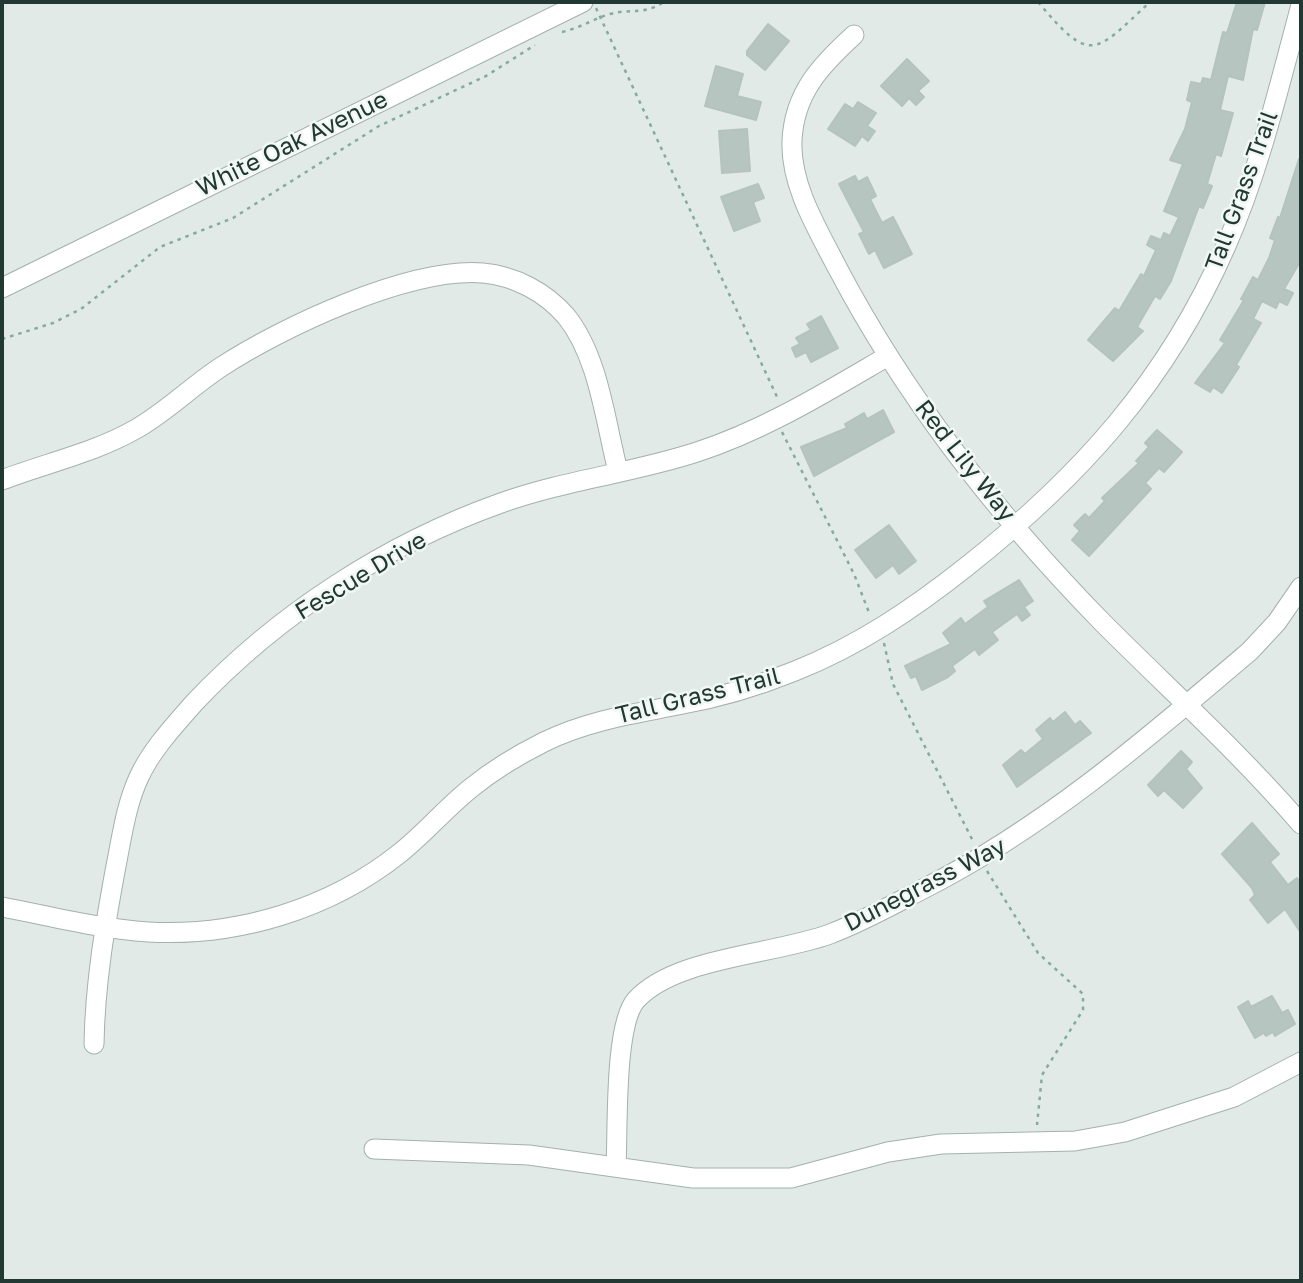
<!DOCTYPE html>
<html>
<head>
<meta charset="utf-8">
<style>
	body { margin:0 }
	#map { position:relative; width:1303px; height:1283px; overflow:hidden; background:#e1eae6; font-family:"Golos Text",sans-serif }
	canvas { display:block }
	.frame { position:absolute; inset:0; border:4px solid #223933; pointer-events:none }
</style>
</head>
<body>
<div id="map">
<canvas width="1303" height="1283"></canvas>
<div class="frame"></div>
</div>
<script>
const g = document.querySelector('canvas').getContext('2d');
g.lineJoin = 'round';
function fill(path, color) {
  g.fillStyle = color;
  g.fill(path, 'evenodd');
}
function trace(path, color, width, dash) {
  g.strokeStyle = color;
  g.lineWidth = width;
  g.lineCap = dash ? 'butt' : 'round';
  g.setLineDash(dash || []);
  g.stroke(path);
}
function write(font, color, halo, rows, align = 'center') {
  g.font = font + ' "Golos Text",sans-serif';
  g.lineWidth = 5;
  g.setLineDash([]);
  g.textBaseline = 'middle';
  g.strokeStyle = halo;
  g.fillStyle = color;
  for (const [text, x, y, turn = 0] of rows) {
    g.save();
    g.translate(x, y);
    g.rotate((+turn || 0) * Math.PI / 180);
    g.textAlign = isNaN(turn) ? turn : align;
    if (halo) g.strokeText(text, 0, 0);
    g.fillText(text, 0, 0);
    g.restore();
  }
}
const building = new Path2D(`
	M1237,2H1265L1257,30L1253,29L1243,80L1228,76L1220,110L1233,113L1221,156L1216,154L1207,184L1212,186L1203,208L1199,206L1171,281L1160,299L1155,296L1137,327L1143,331L1113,361L1088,340L1115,308L1119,311L1141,274L1144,276L1156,250L1147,245L1151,236L1161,240L1164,233L1170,236L1179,217L1164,211L1183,164L1170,160L1185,129L1192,102L1187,100L1191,82L1201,84L1203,78L1211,80L1223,32L1227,33Z
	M768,24L789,41L765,70L747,55V51Z
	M907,59L929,81L918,91L924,97L916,105L909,98L902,106L881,86Z
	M716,66L743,74L737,96L761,102L756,120L705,106Z
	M858,102L876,113L867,126L875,131L868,141L862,136L855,146L828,129L845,104L853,109Z
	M747,129L750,171L722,173L719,131Z
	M1299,159H1301V260L1284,289L1293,293L1287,305L1279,301L1276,308L1262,301L1253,319L1261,323L1236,365L1239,367L1222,393L1213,387L1210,392L1195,383L1225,343L1220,340L1244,300L1241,299L1253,277L1258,280L1269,258L1275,240L1270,238L1278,217L1280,218Z
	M855,176L858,182L867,177L876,196L870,199L882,223L893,217L912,254L884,268L875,250L869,254L859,234L864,232L839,184Z
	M758,184L764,198L753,202L760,221L734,231L721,197Z
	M821,316L838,348L811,362L806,352L796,357L792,348L800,344L796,338L811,330L807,324Z
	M883,410L894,432L814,476L801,447L847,428L845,424L864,413L867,419Z
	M1157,430L1182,452L1164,472L1159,468L1145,483L1151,489L1089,556L1072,540L1080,531L1074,525L1085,514L1089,518L1105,501L1102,498L1139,463L1136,461L1149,447L1145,443Z
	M889,525L916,561L899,574L893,565L876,578L855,550Z
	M1019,580L1033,601L1024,607L1030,615L1022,621L1017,614L992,632L998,640L979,655L975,649L952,666L955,671L948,677L922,690L916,676L911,678L905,666L951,644L943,633L961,618L965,624L988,607L984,601Z
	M1065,712L1075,725L1080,721L1091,733L1017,787L1003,765L1021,750L1025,754L1043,739L1036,730L1050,718L1053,722Z
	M1181,751L1192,762L1186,769L1202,788L1183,808L1164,790L1158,796L1148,785Z
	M1252,823L1279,854L1270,862L1288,885L1297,878L1301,884V933L1285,909L1268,923L1250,900L1255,895L1252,888L1222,854Z
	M1272,996L1282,1013L1288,1010L1295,1024L1275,1036L1273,1032L1266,1036L1264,1033L1255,1038L1238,1007L1248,1001L1251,1007Z`);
fill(building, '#b6c5bf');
trace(building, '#b4c3bd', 2);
const minor = new Path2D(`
	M854,35C821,65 794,93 792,141C790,185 818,230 838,269C907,400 1000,518 1104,624C1170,690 1240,753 1301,824
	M2,288L583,2
	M2,480C46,463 94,453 136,429C166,412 192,386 221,367C282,327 410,267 483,273C515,276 545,292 566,316C599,357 605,421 618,471
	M2,907C50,916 99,929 148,932C237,937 330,909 400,853C425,833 446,808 471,788C493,770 518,755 544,742C587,721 632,714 678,705C718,698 758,686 795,671C858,646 913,609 966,567C1080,477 1167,381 1226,246C1260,169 1279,86 1301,5
	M94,1044C95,984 105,925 116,866C122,836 126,805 139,777C152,749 174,726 194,703C278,614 386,544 501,503C565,480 633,473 697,452C765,430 826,392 888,356
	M374,1149L529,1155L693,1178H791L888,1152L941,1144L1075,1141L1125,1132L1234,1097L1301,1062
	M616,1167C618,1131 614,1025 636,1000C675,957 773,955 830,934C862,922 894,904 925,888C1045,827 1148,738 1250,651L1277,622L1301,587`);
trace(minor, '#a4b1ad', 21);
trace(new Path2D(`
	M1038,2C1091,65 1094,54 1150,2
	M596,8L778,399
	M562,32C580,28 593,19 610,14C632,8 641,16 664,2
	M2,339L53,323L81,309L160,247L233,218L379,126L486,76L535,45
	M782,432L854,574L870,615
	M884,643L893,684L974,843
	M987,871L1038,953L1083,994V1010L1042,1075L1037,1125`), '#83ac9f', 2.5, [3.5, 5]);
trace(minor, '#fff', 19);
write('24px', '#223933', '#f1f7f4', [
	["White Oak Avenue",292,144,-26],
	["Tall Grass Trail",1242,191,-70],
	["Red Lily Way",965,461,52],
	["Fescue Drive",361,576,-31],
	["Tall Grass Trail",698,696,-14],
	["Dunegrass Way",925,885,-27]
]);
</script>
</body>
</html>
